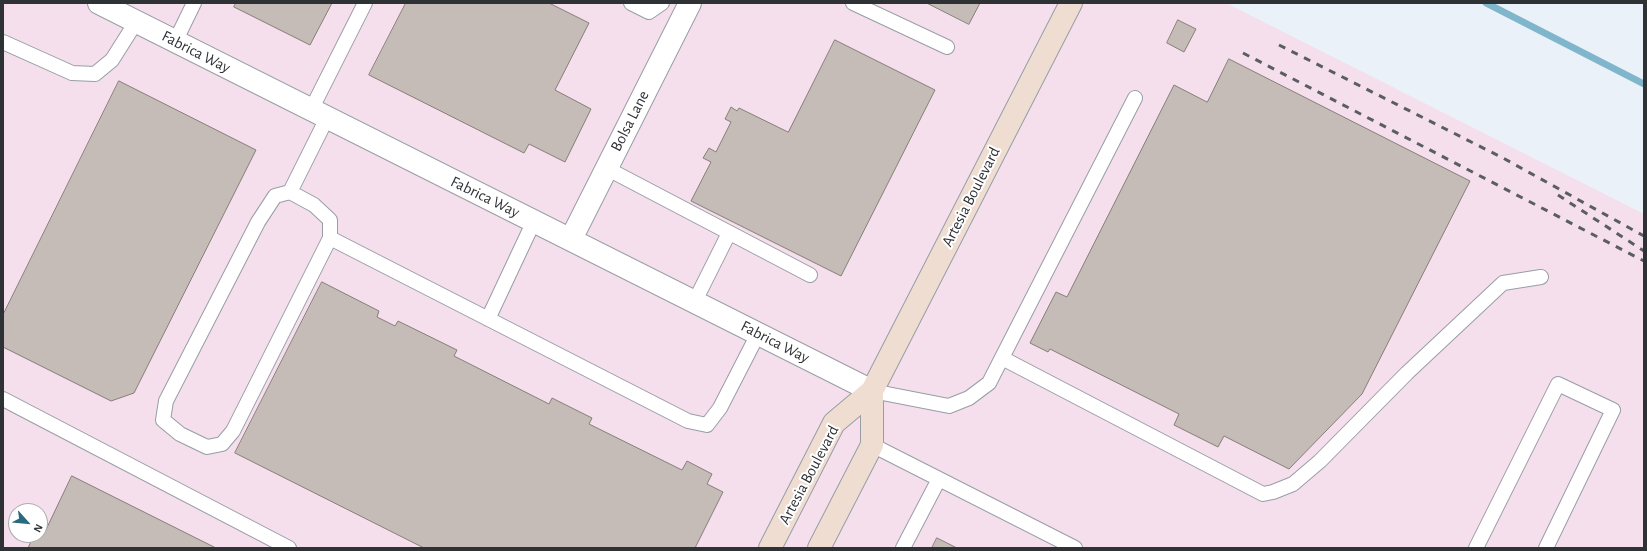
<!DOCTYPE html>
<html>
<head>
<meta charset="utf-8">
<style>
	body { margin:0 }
	#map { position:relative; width:1647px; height:551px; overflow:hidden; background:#eaf1f9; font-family:"Alegreya Sans",sans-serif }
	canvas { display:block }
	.frame { position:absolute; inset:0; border:4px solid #2f3235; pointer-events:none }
	.north { position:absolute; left:8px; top:503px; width:40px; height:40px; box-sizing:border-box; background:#fff; border:1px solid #acadae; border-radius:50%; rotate:117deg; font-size:11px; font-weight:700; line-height:16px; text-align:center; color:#2f3235 }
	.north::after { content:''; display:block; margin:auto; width:14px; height:18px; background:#296b7e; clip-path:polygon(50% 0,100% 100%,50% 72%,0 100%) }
</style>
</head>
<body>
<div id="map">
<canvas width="1647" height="551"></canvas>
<div class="frame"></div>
<div class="north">N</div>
</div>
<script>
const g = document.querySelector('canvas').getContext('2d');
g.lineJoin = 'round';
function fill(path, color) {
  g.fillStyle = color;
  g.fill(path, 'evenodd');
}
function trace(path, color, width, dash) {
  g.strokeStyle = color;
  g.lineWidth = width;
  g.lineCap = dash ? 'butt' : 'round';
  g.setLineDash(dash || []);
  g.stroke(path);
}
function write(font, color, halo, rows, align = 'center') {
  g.font = font + ' "Alegreya Sans",sans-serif';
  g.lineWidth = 4;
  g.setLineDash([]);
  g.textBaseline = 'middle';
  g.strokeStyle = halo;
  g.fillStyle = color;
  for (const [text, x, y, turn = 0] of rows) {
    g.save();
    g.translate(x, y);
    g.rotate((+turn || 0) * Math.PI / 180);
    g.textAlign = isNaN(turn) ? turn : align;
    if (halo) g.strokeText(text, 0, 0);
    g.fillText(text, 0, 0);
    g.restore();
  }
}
fill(new Path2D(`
	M3,3H1226L1644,214V548H3ZM16,511H40V535H16Z`), '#f5dfec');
trace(new Path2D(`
	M1486,3L1644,84`), '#80b6cc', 7);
const building = new Path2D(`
	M236,3H332L310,45L234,7Z
	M406,3H549L589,23L555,90L591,109L565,162L529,144L524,153L369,75Z
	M927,3H980L969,24Z
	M1178,20L1196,29L1184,52L1167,43Z
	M835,40L935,90L841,276L691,201L711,162L703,158L709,148L716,152L731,122L725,119L731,107L737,111L739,108L788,132Z
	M1229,59L1470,181L1362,394L1289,469L1224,436L1218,447L1174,425L1179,414L1050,349L1048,352L1030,343L1056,292L1067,297L1174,85L1207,102Z
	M119,81L256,150L134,393L111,401L3,347V315Z
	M322,282L379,311L377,317L395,326L398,321L457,350L454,356L549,404L552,398L592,418L589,424L682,470L687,461L712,474L707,484L723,492L695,548H424L235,453Z
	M72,476L216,548H28L34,535H40V532L44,533Z
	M937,538L957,548H932Z`);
fill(building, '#c6bcb7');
trace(building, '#877f79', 1);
const lane = new Path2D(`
	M631,3L649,12L662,3
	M853,3L947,47
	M3,42L72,73L95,74L112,60L136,22
	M175,42L194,3
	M311,110L365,3
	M327,118L290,192L314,205L330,220V238L688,421L707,425L720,408L758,334
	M606,168L810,275
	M290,192L275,196L258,222L166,401L163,420L180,434L207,447L222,444L233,431L330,238
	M695,301L729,233
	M488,319L534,221
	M1002,358L1263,494L1273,492L1293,484L1320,461L1407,373L1503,283L1541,277
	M872,391L949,406L969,398L989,383L1135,98
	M3,399L289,548
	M872,445L1075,548
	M903,548L939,479
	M1476,548L1558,384L1613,410L1546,548`);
const street = new Path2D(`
	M99,3L872,391
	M571,239L690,3`);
const secondary = new Path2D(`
	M770,548L834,423L872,391L1071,3
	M819,548L872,445V391`);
trace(lane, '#979ea5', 16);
trace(street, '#979ea5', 24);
trace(secondary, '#979ea5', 24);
trace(lane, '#fff', 14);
trace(street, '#fff', 22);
trace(secondary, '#efddd1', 22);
trace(new Path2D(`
	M1279,45L1503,158L1644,236
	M1243,53L1644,261
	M1558,195L1644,251`), '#5a5e62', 3, [7, 7]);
write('16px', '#2f3235', '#fff', [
	["Fabrica Way",196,52,27],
	["Bolsa Lane",630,121,-63],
	["Fabrica Way",485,197,26],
	["Artesia Boulevard",971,197,-63],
	["Fabrica Way",775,342,27],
	["Artesia Boulevard",809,475,-62]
]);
</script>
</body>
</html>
